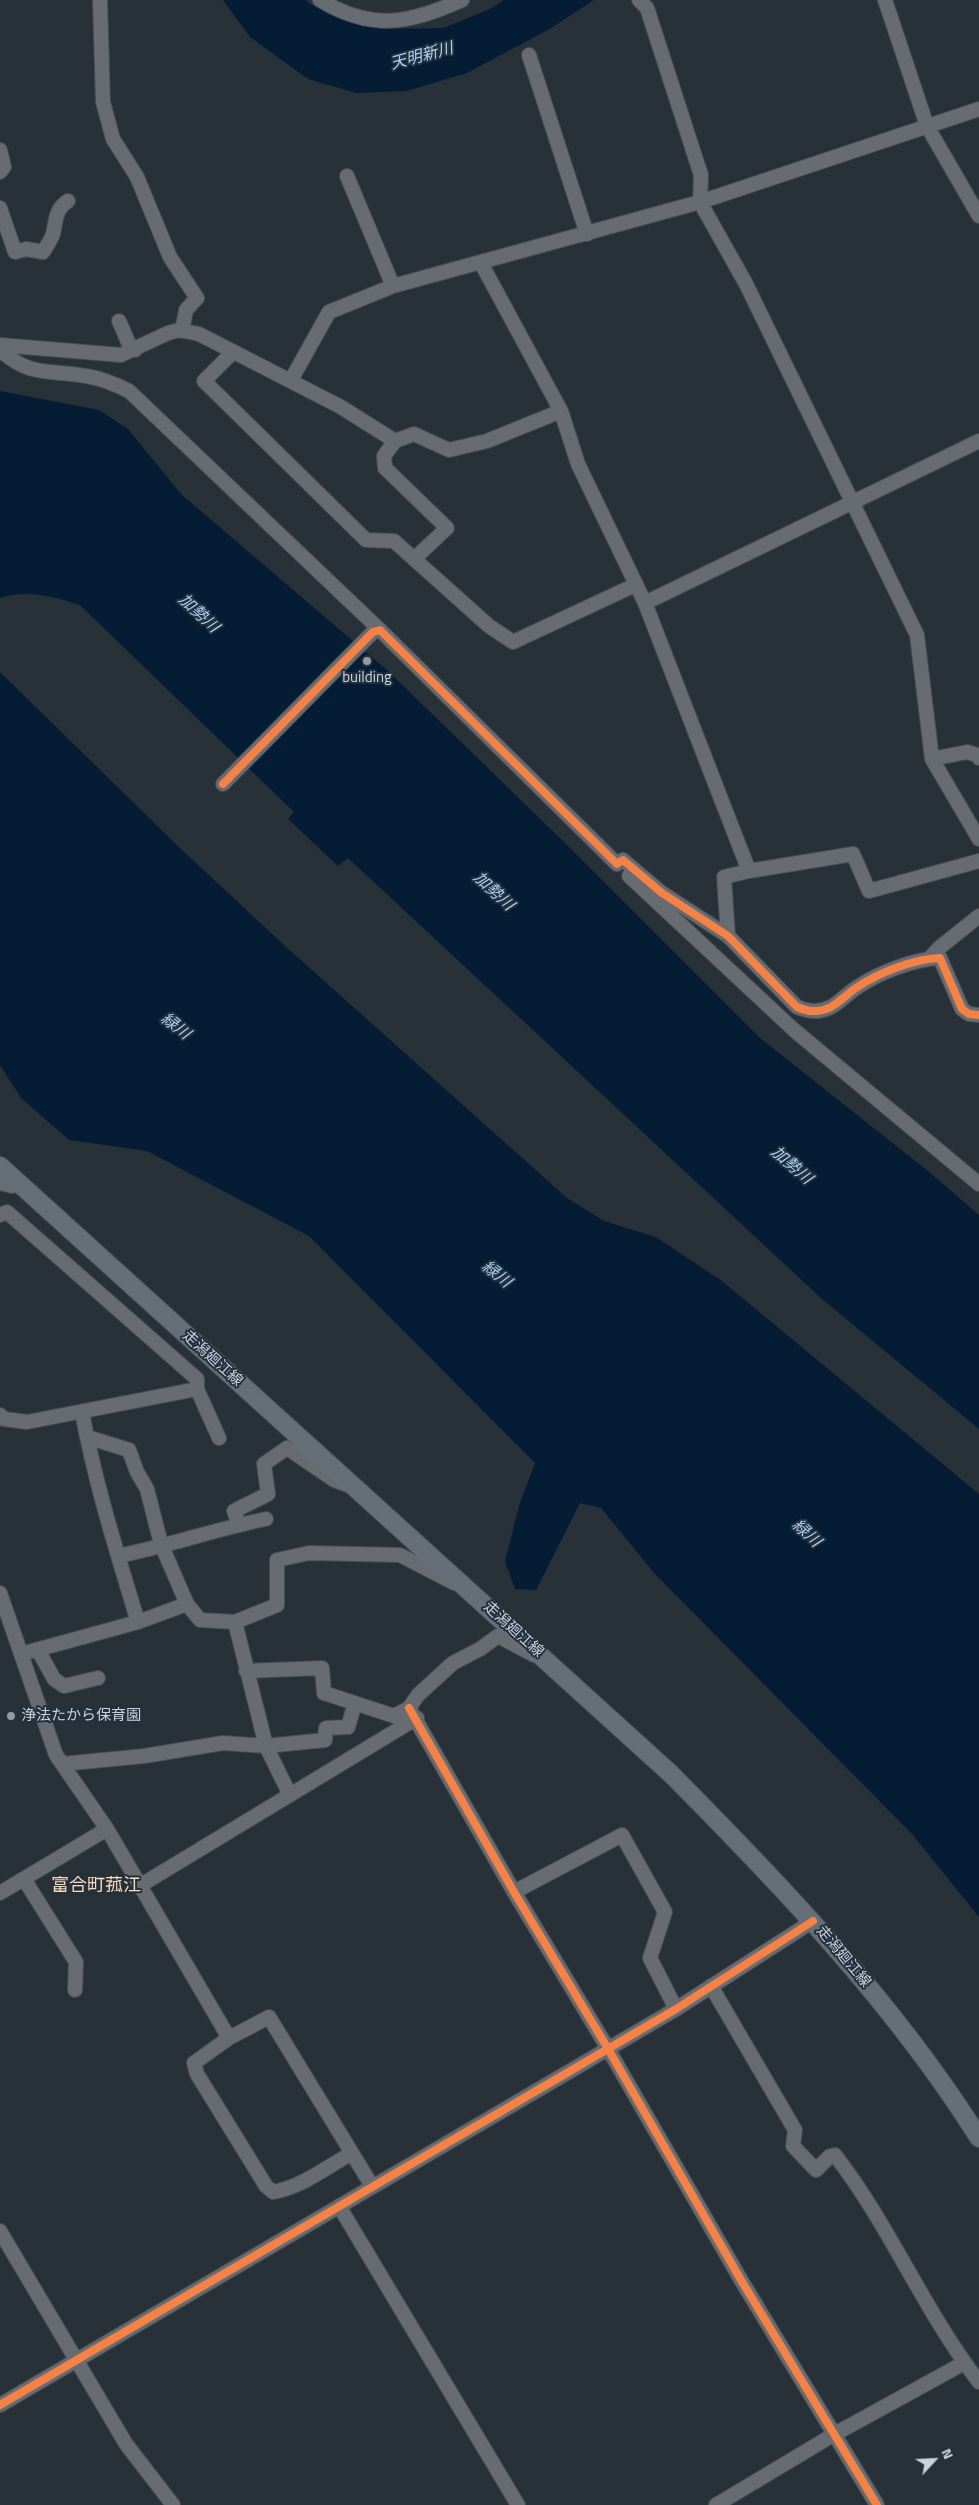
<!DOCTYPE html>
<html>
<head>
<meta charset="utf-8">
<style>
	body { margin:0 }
	#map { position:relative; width:979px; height:2505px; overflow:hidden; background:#293138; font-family:"Titillium Web",sans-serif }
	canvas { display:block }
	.north { position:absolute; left:909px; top:2435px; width:50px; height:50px; -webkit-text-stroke:4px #23313e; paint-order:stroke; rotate:65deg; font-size:14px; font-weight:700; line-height:20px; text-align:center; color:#cad2db }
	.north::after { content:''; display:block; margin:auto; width:18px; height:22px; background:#cad2db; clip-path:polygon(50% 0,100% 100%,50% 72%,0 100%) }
</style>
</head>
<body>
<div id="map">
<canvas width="979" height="2505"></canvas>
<div class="north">N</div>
</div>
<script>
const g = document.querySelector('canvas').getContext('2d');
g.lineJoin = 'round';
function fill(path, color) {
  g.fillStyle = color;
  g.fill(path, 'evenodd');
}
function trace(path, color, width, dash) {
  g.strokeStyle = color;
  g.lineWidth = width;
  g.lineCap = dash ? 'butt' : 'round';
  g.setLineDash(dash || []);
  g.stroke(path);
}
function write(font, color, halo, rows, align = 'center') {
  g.font = font + ' "Titillium Web","Noto Sans JP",sans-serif';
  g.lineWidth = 4;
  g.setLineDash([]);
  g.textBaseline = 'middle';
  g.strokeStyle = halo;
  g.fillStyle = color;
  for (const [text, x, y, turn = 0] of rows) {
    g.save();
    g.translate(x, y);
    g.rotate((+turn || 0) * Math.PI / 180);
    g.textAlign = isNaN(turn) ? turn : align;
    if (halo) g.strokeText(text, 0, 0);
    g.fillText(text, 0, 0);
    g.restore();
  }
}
fill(new Path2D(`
	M223,0H306L310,4L380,29L443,28L490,9L504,0H594L548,30L467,73L407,91L356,93L308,79L250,37Z
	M0,391L99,410L128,429L181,494L388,671L565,843L760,1038L928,1171L979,1215V1429L822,1299L348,858L338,866L288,819L294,812L80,605C56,597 25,589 0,598Z
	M0,672L182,850L284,945L567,1198L604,1221L656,1237L722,1281L979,1494V1917L912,1834L654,1573L601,1508L580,1503L536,1590L515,1589L505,1562L519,1506L535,1463L309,1236L147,1151L69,1140L21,1098L0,1065Z`), '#041d34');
const minor = new Path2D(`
	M100,0L103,102L113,139L137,177L170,257L197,298L186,310L182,331
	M320,0C373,32 410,23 462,0
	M639,0L647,8L701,175L700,202L746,284L917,635L932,759L979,839
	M885,0L927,126L979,216
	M529,55L587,234
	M0,150L4,167L0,172
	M347,176L393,286
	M0,208L15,252L26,249L43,252C46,247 51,240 53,234C56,221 55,209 68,201
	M481,263L561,411L578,464L645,603L749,871
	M119,321L129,344L135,350
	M0,345L121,355L168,333L179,330L199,334L341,407L395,441L414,434L449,450L487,441L561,411
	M0,350C32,378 48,369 86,376C101,378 115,384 129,391L380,630
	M233,352L204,381L366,540L394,541L489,626L513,642L635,585
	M291,380L329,312L393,286L700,202L979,109
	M395,441L384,456L385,468L447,528L414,559
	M645,603L979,441
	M932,759L967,752L977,755L979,758
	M223,784L373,632L380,630L617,864L623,860L662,893L728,936L797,1007C808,1012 819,1013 831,1007C840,1002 847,994 856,988C878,973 913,959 940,958L962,1009L969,1014L979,1015
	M629,876L794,1030L979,1184
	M728,936L724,877L749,871L853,854L869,891L979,861
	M930,958L939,948L979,916
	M0,1183L12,1186L17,1182
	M0,1215L7,1212L197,1379V1389L27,1422L4,1419L0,1415
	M197,1389L219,1438
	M82,1412C95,1483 117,1553 138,1622
	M87,1437L129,1450L137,1472L147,1489L161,1544L187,1604L200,1620L235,1622L277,1605V1560L309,1553L400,1555L454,1583
	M239,1525L234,1511L268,1494L264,1464L287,1448L334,1480L350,1486
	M118,1556C168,1546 216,1529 266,1519
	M0,1593L56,1755L107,1829L229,2038
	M235,1622L266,1746L290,1795
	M38,1650L54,1679L64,1686L98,1678
	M21,1654L138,1622L187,1604
	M246,1671L322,1668L324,1693L394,1716L409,1708L418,1695L453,1663L480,1649L498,1636L534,1655
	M409,1708L514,1892L607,2047L741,2280L877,2505
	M62,1764L144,1756L223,1743L266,1746L325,1740L326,1728L348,1727L355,1703
	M24,1879L76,1962L75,1990
	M141,1885L417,1718
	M514,1892L622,1835L665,1912L650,1958L676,2009
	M0,1893L107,1829
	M711,1986L795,2130L793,2146L816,2170L830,2156L835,2155C890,2226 924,2311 979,2382
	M352,2153C327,2167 302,2187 273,2192L266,2186L197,2074L194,2063L229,2038L269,2017L372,2186
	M339,2206L518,2505
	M0,2231L126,2444L173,2505
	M0,2405L676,2009L813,1921
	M716,2505L833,2435L964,2363`);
const major = new Path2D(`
	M0,1166L671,1774C783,1887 894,2003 979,2138`);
trace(minor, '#474e54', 16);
trace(major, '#474e54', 20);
trace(minor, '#666c71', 14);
trace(major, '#666f77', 18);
trace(new Path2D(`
	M223,784L373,632L380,630L617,864L623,860L662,893L728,936L797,1007C808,1012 819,1013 831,1007C840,1002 847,994 856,988C878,973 913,959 940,958L962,1009L969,1014L979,1015
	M409,1708L514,1892L607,2047L741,2280L877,2505
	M0,2405L676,2009L813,1921`), '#f48246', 8);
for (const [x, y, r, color] of [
	[367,661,5,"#929aa2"],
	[11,1716,5,"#929aa2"]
]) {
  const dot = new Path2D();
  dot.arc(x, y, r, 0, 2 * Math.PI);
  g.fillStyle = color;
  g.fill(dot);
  trace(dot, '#23313e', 2);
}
write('15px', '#cad2db', '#23313e', [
	["building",367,678],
	["浄法たから保育園",21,1716,"left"]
]);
write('15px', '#cad2db', '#23313e', [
	["走潟廻江線",212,1359,42],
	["走潟廻江線",513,1630,42],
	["走潟廻江線",843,1957,50]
]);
write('italic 16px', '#acd2f5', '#23313e', [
	["天明新川",422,57,-15],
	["加勢川",198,614,43],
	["加勢川",493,892,43],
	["緑川",175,1027,38],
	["加勢川",791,1166,41],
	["緑川",496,1275,39],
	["緑川",806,1534,43]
]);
write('18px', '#fedab8', '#23313e', [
	["富合町菰江",96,1887]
]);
</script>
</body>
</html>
